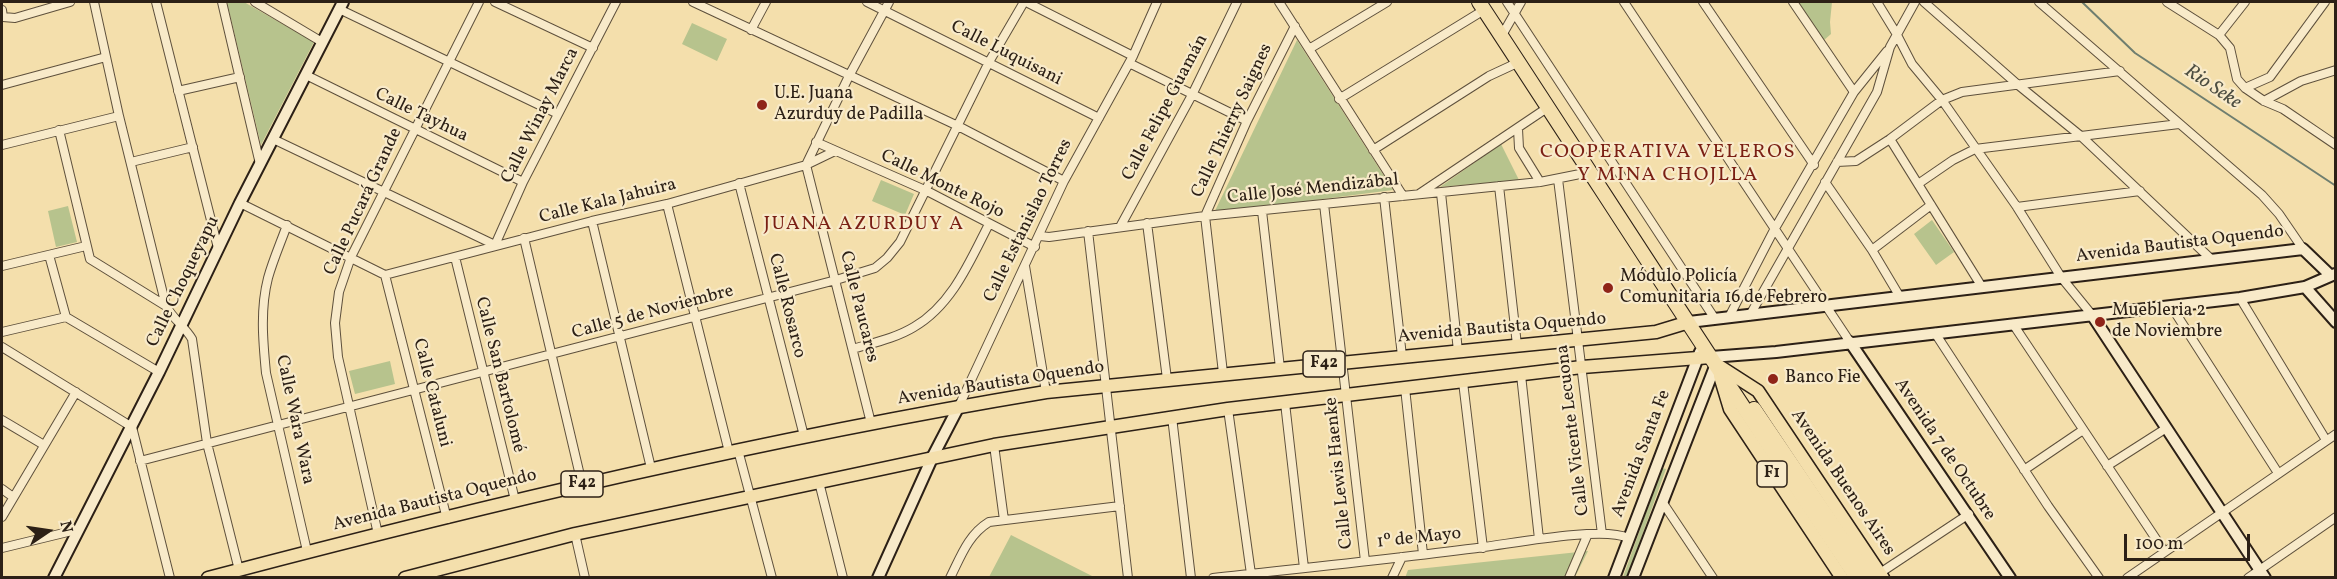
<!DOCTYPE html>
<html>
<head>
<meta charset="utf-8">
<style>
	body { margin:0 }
	#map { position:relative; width:2337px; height:579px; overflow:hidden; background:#f4dfac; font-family:Vollkorn,serif }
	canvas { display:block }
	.frame { position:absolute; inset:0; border:3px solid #2c2016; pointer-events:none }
	.north { position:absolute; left:18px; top:501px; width:60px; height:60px; -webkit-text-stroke:4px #f8eac9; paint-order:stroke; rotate:77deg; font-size:16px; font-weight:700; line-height:24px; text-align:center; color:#2c2016 }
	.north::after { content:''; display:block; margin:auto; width:21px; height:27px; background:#2c2016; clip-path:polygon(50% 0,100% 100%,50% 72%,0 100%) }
	.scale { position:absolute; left:2124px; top:534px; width:126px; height:27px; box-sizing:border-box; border:3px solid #2c2016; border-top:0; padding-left:8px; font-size:18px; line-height:21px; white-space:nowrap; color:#2c2016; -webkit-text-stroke:4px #f8eac9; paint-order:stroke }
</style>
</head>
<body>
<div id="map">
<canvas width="2337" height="579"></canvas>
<div class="frame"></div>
<div class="north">N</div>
<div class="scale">100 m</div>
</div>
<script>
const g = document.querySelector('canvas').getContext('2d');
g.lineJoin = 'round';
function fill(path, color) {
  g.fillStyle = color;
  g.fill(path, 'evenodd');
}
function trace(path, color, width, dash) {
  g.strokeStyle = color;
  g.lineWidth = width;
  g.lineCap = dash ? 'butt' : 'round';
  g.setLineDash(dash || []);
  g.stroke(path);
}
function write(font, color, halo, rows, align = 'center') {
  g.font = font + ' Vollkorn,serif';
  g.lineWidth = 4.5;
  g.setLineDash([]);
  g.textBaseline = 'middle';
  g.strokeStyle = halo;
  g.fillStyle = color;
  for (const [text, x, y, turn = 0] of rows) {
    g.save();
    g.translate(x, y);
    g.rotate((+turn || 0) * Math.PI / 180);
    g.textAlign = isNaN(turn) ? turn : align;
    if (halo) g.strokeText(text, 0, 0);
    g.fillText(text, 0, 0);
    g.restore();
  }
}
fill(new Path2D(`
	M227,2H244L314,42L261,145Z
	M1796,2H1832L1830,22L1831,34L1823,41Z
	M692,23L727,39L717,61L682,44Z
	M1297,40L1393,190L1214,213Z
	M1501,144L1519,180L1440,187Z
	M881,180L914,194L905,215L872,201Z
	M68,206L77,242L56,247L48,211Z
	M1932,220L1954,252L1936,265L1914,234Z
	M390,361L395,384L355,394L349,371Z
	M1662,468L1666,469L1627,577H1623Z
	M1011,535L1094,577H989Z
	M1588,551L1575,577L1405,578L1408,570Z`), '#b7c38d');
trace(new Path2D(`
	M2082,2L2135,53L2336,186`), '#6f7e6f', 2);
const street = new Path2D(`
	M94,2L119,116L166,306C173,319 185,327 192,339L207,443L239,570
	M156,2L218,248
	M222,2L260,164
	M255,2L322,42
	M495,2L593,48
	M693,2L958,126L1064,181
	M867,2L1099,118
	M1026,2L1133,56
	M1279,2L1403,196
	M1507,2L1715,319
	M1624,2L1850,342
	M1703,2L1814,165
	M1793,2L1854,92
	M1877,2L1896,33L1912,64L1942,100L2017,207L2061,277L2092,315
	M1924,2L2017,84L2082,137L2212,260
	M2039,2L2262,195L2279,214L2303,249
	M2167,2L2219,35L2230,48L2237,79L2245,88L2264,101L2283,109L2336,145
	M339,9L558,114
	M2,10L3,17L15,18L70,2
	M751,30L766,2
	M2219,35L2245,2
	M1501,37L1521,2
	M1309,49L1387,2
	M1129,63L1247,121
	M306,75L523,182
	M2,85L106,57
	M2245,88L2270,77L2325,2
	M178,91L240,77
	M1339,99L1484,10
	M2264,101L2301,81L2336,70
	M1518,129L1519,148L1540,182
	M59,130L90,259L166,306
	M273,139L495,245L523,182L616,2
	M1890,139L1982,287
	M816,142L927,191L1035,247
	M2,145L119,116
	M1373,150L1489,76L1517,63
	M131,162L193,147
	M1837,162L1856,161L1890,139L1942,100L1962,92L2120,71
	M1558,179L1602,534
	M1825,182L1872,250L1900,297
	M739,183L804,436
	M1918,184L1953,160L1975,149L2179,124
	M1499,186L1517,345
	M1441,193L1458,351
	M1419,194L1547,108
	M1384,197L1402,356
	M240,203L385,275
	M667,204L729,452
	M1324,204L1365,561
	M2017,207L2140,191
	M1262,211L1280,368
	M592,221L651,468
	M1147,223L1167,379
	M287,225C281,242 273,260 268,278C260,309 263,342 266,373L307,551
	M1120,227L1192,95L1237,2
	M1088,231L1128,578
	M1040,236L1049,237L1205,216L1540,182L1590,172
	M524,238L582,484
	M1872,250L1931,205
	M49,255L66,317
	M455,257L515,500
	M2,266L86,246
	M1025,266L1046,392
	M385,275L592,221L667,204L806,165L835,151
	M385,275L447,519
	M2240,298L2326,440
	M2171,306L2278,473
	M1750,315L1877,92L1890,47L1915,2
	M1729,317L1774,230L1854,92L1887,51
	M2013,324L2164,551
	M2,332L66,317L159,372
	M1935,333L2048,506L2099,578
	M2,347L132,427L170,578
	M853,349C873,343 896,338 914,327C952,305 970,261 989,224
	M1223,373L1205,216L1247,121L1295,26
	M1521,375L1539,539
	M1463,382L1483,548
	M1405,388L1423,554
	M1285,403L1304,568
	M959,406L1064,181L1133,56L1157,2
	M1228,409L1251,574
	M1172,417L1191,578
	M2,420L44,445
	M871,423L806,165L849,76L889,2
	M994,445L1004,520
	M738,450L772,578
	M140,461L836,280L875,268L887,258L900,242L989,62L1024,2
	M2107,466L2165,429
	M2024,470L2083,430
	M819,482L843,578
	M2,489L13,497
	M1663,503L1713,578
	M2,517L76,392
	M378,534L338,357L335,323L339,292L351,257L479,2
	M575,534L585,578
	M2,548L76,530
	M1880,573L1969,514
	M950,578C961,556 968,535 989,522L1120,506
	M1213,578C1303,568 1394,559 1484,547C1515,543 1603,526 1628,538
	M1392,578L1402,557
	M1569,578L1587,536
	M2127,578L2336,434
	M2248,578L2336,517`);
const secondary = new Path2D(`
	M2305,287L2336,322
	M2092,315L2265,578
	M1689,322L2303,249L2330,275
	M1850,342L2010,578
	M1711,357L1776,352L2240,298L2305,287L2335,274
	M54,578L159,372L240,203L343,2
	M878,578L933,456L959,406
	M1614,578L1700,352
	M1633,578L1716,364`);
const primary = new Path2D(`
	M1716,364L1758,391L1883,578
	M1720,376L1730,409L1842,578
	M208,578C485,505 763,439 1046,392L1656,332L1689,322
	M405,578L575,534L994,445L1228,409L1582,367L1711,357`);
const highway = new Path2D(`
	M1479,2C1605,194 1728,387 1857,578
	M1754,409L1869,578`);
trace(street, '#5e503c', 10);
trace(secondary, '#2c2016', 14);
trace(primary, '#2c2016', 15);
trace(highway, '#2c2016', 16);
trace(street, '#f8eac9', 8);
trace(secondary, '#f8eac9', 10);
trace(primary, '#f4dfac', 12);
trace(highway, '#f4dfac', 14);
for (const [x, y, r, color] of [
	[762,105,6,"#8f2418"],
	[1608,288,6,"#8f2418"],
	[2100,322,6,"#8f2418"],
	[1773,379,6,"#8f2418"]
]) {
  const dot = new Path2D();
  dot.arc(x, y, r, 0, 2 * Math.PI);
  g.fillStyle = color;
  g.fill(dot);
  trace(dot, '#f8eac9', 2);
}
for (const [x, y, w] of [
	[1324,364,42],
	[1772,474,30],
	[582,484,42]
]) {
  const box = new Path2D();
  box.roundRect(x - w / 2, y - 13, w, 26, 4.5);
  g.fillStyle = '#f8eac9';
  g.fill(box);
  trace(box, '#2c2016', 1.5);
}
write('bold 16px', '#2c2016', null, [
	["F42",1324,364],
	["F1",1772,474],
	["F42",582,484]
]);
write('18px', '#2c2016', '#f8eac9', [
	["Calle Luquisani",1006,54,27],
	["Calle Felipe Guamán",1166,108,-62],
	["Calle Tayhua",421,116,26],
	["Calle Winay Marca",541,116,-63],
	["Calle Thierry Saignes",1233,121,-65],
	["Calle Monte Rojo",942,185,26],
	["Calle José Mendizábal",1313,190,-6],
	["Calle Pucará Grande",364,202,-65],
	["Calle Kala Jahuira",608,202,-14],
	["Calle Estanislao Torres",1029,221,-64],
	["Avenida Bautista Oquendo",2180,245,-7],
	["Calle Choqueyapu",184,282,-64],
	["Calle Rosarco",786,306,76],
	["Calle Paucares",858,307,76],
	["Calle 5 de Noviembre",653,313,-15],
	["Avenida Bautista Oquendo",1502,329,-5],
	["Calle San Bartolomé",499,375,76],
	["Avenida Bautista Oquendo",1001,384,-9],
	["Calle Cataluni",431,393,76],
	["Calle Wara Wara",294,420,78],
	["Calle Vicente Lecuona",1574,430,-97],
	["Avenida 7 de Octubre",1944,450,56],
	["Avenida Santa Fe",1642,454,-69],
	["Calle Lewis Haenke",1340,473,-96],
	["Avenida Buenos Aires",1842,483,56],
	["Avenida Bautista Oquendo",435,501,-14],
	["1º de Mayo",1419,539,-6]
]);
write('18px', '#2c2016', '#f8eac9', [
	["U.E. Juana",774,95],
	["Azurduy de Padilla",774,116],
	["Módulo Policía",1620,278],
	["Comunitaria 16 de Febrero",1620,299],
	["Muebleria 2",2112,312],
	["de Noviembre",2112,333],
	["Banco Fie",1785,379]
], 'left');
write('italic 20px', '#4e4f42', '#f8eac9', [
	["Rio Seke",2212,88,34]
]);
g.letterSpacing = '1.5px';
write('20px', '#7a1f14', '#f8eac9', [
	["COOPERATIVA VELEROS",1668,153],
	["Y MINA CHOJLLA",1668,176],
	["JUANA AZURDUY A",864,225]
]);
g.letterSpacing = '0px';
</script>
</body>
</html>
